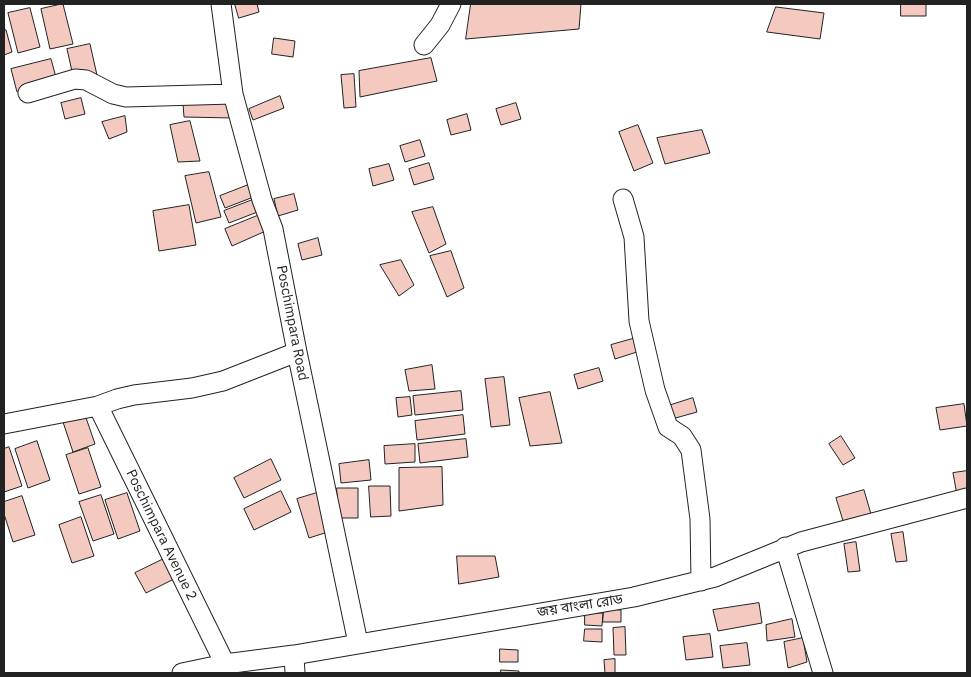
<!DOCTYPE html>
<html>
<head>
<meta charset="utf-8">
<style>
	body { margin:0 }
	#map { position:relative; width:971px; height:677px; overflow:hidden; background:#fff; font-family:"IBM Plex Sans",sans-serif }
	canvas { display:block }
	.frame { position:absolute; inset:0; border:5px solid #222; pointer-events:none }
</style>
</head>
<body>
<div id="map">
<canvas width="971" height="677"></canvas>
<div class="frame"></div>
</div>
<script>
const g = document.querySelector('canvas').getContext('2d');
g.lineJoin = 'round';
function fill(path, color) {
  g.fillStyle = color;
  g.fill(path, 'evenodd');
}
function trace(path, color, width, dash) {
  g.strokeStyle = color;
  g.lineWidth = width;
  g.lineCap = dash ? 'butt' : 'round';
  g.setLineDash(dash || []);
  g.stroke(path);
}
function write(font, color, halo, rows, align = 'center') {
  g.font = font + ' "IBM Plex Sans","Noto Sans Bengali",sans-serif';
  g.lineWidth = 4;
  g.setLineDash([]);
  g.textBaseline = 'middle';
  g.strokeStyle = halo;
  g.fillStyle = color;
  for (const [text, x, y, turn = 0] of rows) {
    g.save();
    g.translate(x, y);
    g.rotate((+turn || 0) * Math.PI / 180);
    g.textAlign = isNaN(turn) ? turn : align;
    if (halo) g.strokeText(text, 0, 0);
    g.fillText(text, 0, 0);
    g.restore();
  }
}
const building = new Path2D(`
	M63,4L73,44L50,49L41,9Z
	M235,4H257L259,12L239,18Z
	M471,4H581L579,29L466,39Z
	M901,4H926V16H901Z
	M776,7L824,13L820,39L767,32Z
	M30,8L40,47L18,53L8,13Z
	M6,30L12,52L4,55V31Z
	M274,38L295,41L293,57L272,54Z
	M90,44L99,84L76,89L67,49Z
	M431,58L437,81L360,97L359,71Z
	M51,59L57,81L17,92L11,69Z
	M354,74L356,107L344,108L341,75Z
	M280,96L284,108L253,120L249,109Z
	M81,98L85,114L65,119L61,103Z
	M230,102L233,118L184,117L183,104Z
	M516,103L521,119L501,125L496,109Z
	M467,114L471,130L451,135L447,120Z
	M125,116L127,132L109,139L102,122Z
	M190,121L200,161L178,162L170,125Z
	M638,125L653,163L634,171L619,132Z
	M702,130L710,153L665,164L657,138Z
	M420,140L425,156L405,162L400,146Z
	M429,163L434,179L414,185L409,169Z
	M389,164L394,180L373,186L369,169Z
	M209,172L221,217L196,223L185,176Z
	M251,184L256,196L225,208L220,196Z
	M294,194L298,210L278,216L274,199Z
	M255,199L260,211L229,223L224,211Z
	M189,205L196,245L159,251L153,211Z
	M433,207L446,244L429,253L412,212Z
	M262,214L268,230L232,246L225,229Z
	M318,238L322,255L302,260L298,244Z
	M451,251L464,288L447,297L430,256Z
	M401,260L414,285L399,296L380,265Z
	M636,338L640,351L615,359L611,345Z
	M432,365L435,389L409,391L405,370Z
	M599,368L603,381L578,389L574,375Z
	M504,377L510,425L491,427L485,379Z
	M461,391L463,410L415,415L413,396Z
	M550,392L562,443L530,446L519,398Z
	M410,397L412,415L398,417L396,398Z
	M693,398L697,412L672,419L668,406Z
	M964,404L967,426L940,430L936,408Z
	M82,406L95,444L73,452L60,413Z
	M463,415L465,434L417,440L415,421Z
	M841,436L855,458L843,465L829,444Z
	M466,439L468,457L420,463L418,444Z
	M37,441L50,480L28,488L15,449Z
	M415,444V462L385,464L384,446Z
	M9,447L22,486L4,492V449Z
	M88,448L101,487L79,494L66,455Z
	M271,459L281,480L244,498L234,478Z
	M369,460L371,480L341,483L339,464Z
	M442,467L443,505L399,511V468Z
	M967,471V493L957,495L953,473Z
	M369,486H390L391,516L371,517Z
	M337,488H358V518H339Z
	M864,490L871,514L844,524L836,498Z
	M281,491L291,512L254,530L244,509Z
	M320,492L331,531L309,538L297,499Z
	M127,493L140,531L118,539L105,500Z
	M101,495L114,534L93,541L79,502Z
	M22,496L35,535L13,542L4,514V502Z
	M81,517L94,556L72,563L59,525Z
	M903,532L907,561L896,562L891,534Z
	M856,542L860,571L848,572L844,544Z
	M172,555L182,575L146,593L135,573Z
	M457,556H495L499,577L459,584Z
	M759,603L762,623L718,631L713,610Z
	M604,609L621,610V622H603Z
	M585,613H603L602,626L585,625Z
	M792,619L795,637L767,641L766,625Z
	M625,627L626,655H614L613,628Z
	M585,629H602V642L584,641Z
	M710,634L713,657L686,660L683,637Z
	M803,638L807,662L788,668L784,642Z
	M747,643L750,665L723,668L720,646Z
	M500,649L518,650V662H500Z
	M615,659V673H605L604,660Z
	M501,670L519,671V673H501Z`);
fill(building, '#f3c9c0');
trace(building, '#222', 1);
const minor = new Path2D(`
	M221,4L233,94L262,200L273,229L297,352L358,643
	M424,45L440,25L451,4
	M28,93L75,79L86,80L113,94L126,97L233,94
	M623,199L634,237L639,321L655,390L668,427L682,436L691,450L700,519L701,581
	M98,406L225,664
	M4,424L98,406L117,399L134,395L192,388L223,381L297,352
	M785,547L823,673
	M294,655L295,673
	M182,673L225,664L294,655L634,597L715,577L801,542L967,498`);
trace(minor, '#222', 21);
trace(minor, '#fff', 19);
write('14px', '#222', '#fff', [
	["Poschimpara Road",292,323,79],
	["Poschimpara Avenue 2",161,535,64],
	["জয় বাংলা রোড",580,606,-9]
]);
</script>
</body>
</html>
